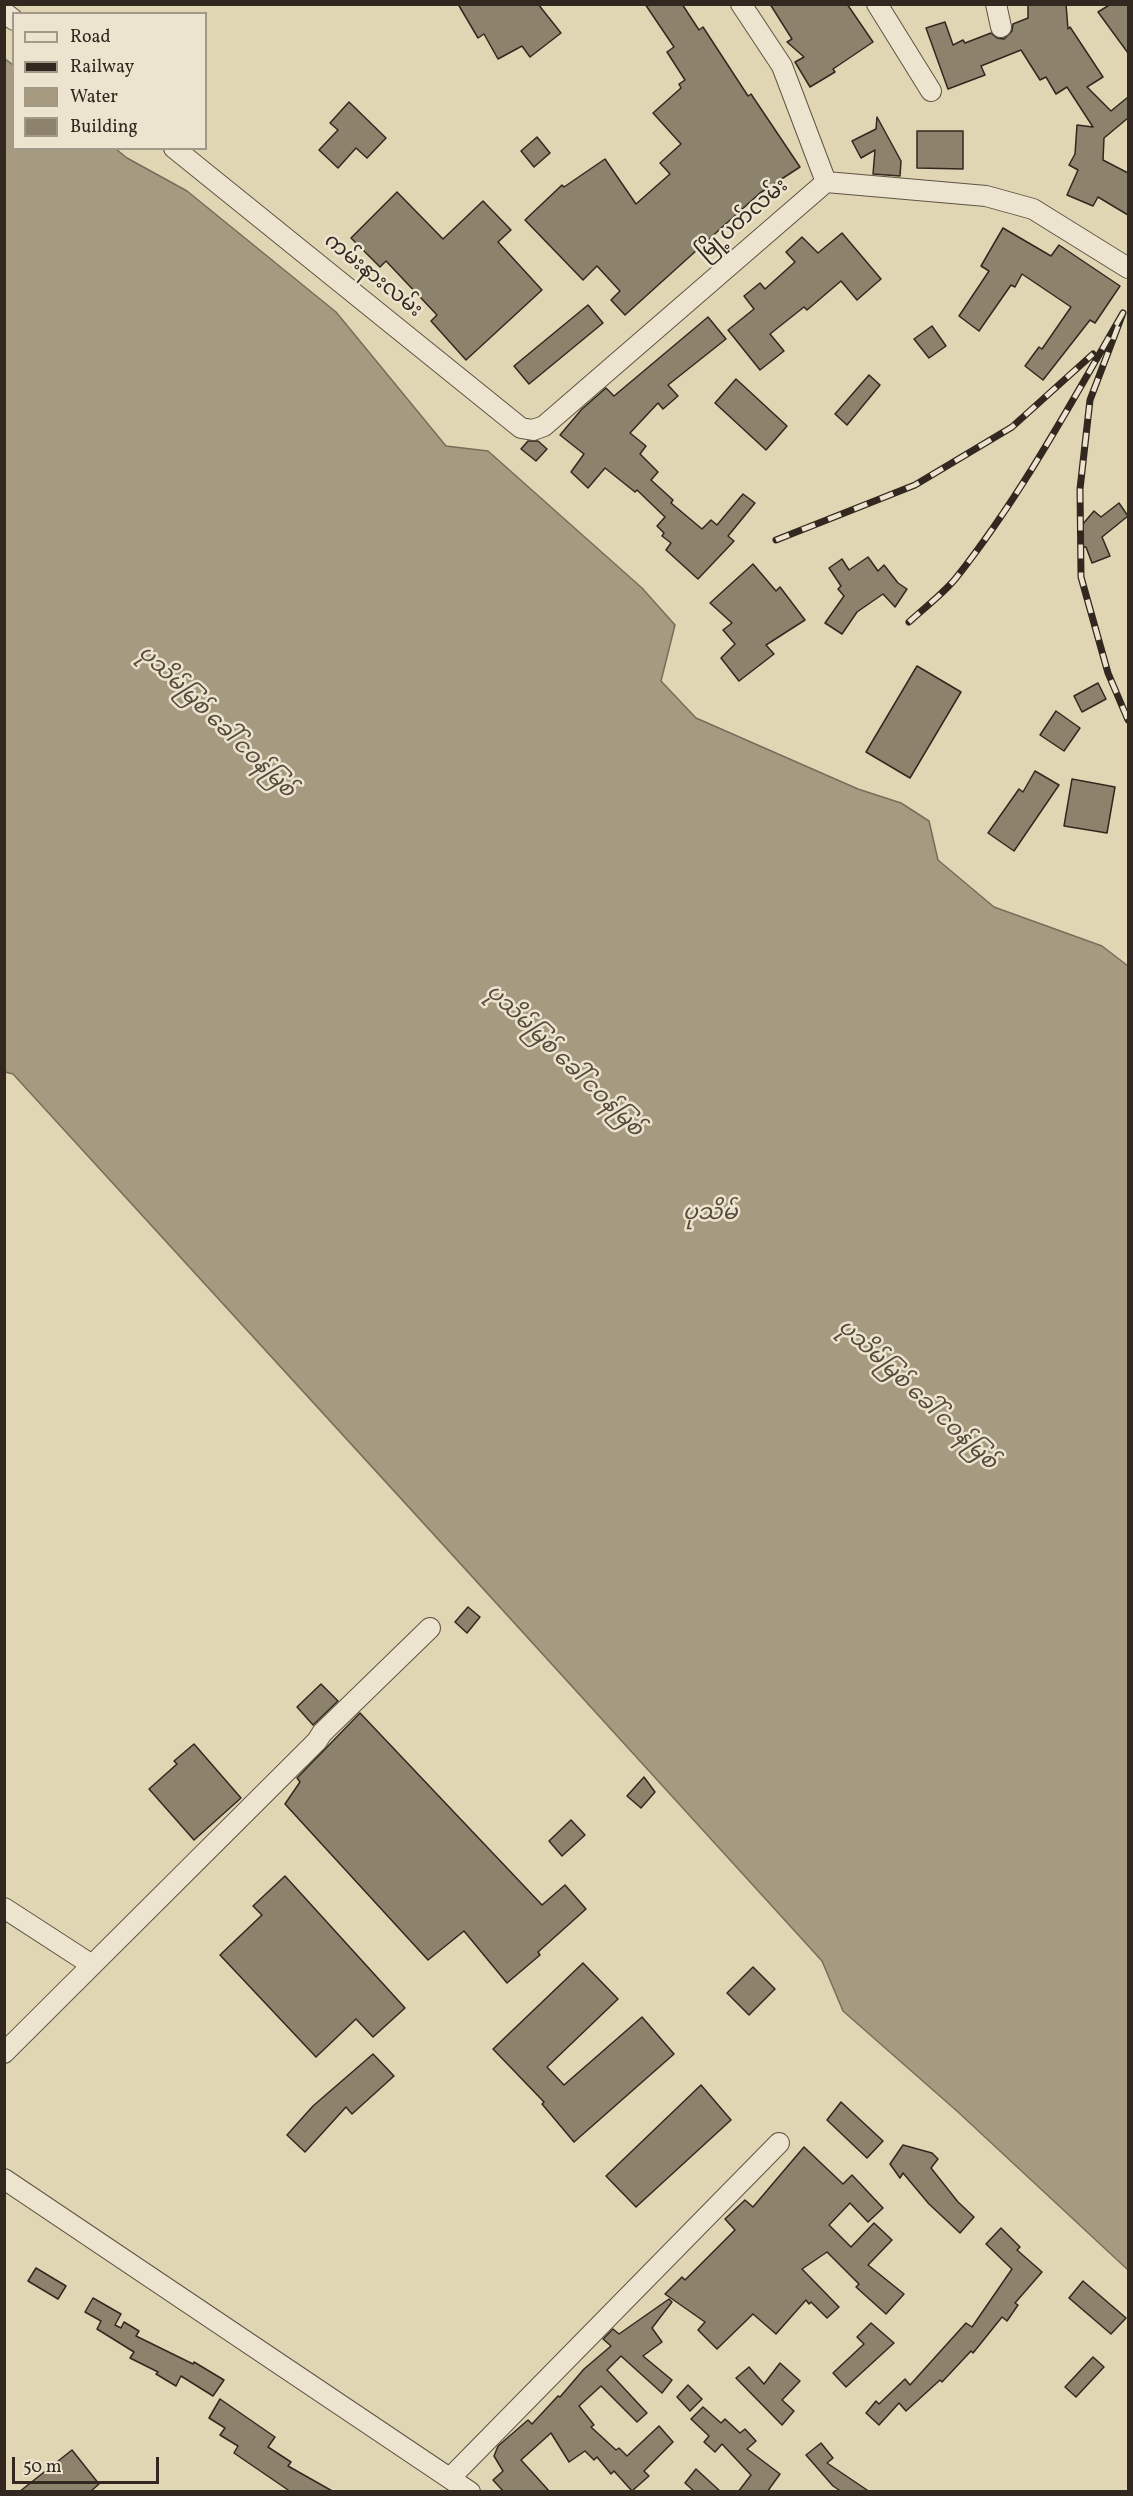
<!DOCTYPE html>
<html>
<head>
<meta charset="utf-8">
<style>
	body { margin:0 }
	#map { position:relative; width:1133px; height:2496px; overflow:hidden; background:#e1d6b3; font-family:Vollkorn,serif }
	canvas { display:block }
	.frame { position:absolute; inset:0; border:6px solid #33281f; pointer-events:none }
	.legend { position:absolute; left:12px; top:12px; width:195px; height:138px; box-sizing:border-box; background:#ece4ce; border:2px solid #a29988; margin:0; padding:8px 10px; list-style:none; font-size:18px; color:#33281f }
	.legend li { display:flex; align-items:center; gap:12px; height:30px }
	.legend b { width:30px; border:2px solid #a29988 }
	.scale { position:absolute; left:12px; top:2457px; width:147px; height:27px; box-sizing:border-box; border:3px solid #33281f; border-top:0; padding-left:8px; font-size:18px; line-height:21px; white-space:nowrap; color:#33281f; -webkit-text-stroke:4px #ece4ce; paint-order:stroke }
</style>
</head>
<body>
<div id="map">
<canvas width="1133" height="2496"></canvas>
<div class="frame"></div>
<ul class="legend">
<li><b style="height:8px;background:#ece4ce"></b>Road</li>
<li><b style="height:8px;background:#33281f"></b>Railway</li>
<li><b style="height:16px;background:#a69b81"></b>Water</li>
<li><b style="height:16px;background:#8d826c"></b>Building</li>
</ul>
<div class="scale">50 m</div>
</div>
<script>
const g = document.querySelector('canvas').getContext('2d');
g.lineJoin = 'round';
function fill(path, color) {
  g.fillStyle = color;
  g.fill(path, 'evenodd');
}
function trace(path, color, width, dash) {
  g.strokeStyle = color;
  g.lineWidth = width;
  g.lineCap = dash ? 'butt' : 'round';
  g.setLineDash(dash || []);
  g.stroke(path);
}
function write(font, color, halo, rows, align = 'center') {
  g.font = font + ' Vollkorn,"Noto Sans Myanmar",serif';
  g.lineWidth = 5;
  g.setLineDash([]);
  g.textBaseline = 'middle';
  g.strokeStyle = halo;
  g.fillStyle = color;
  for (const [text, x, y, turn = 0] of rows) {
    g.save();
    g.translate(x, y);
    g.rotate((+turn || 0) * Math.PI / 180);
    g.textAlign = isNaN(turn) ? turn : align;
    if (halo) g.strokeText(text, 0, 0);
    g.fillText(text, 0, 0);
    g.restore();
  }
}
const water = new Path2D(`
	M4,58L13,65L14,148L116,149L127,158L187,191L336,312L446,446L488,451L642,588L675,625L661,681L696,718L858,789L901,803L929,821L938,860L994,907L1102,946L1128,966V2270L958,2112L843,2011L822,1961C554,1664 282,1370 13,1074L5,1072Z`);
fill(water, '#a69b81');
trace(water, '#786d5a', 1.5);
const building = new Path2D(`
	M458,4H538L561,33L530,57L522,46L498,59L484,34L478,38Z
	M645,4H682L699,30L703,27L748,96L751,94L800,167L760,193L625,315L611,300L620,291L597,266L583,280L525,220L562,185L564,187L605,159L636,204L670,174L660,163L681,144L653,113L681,88L679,84L685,80L667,52L674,47Z
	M770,4H847L873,42L833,69L835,72L810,87L795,62L804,57L787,42L792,39Z
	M1028,4H1066L1068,29L1070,27L1103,77L1087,87L1111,111L1128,97V118L1104,138L1103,160L1128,173V215L1098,197L1093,206L1067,195L1078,170L1069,165L1075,154L1077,125L1093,127L1067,87L1056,94L1046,77L1040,80L1021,50L981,66L985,75L948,89L926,28L945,22L953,45L963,40L965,43L991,33L997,38L1004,39L1012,31L1013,24L1028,18Z
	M1111,4H1128V53L1098,12Z
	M349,102L386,138L367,158L356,148L338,168L319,150L338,130L330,123Z
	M877,117L901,161L900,176L873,174L875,150L861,158L852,141L876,129Z
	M917,131H963V169L917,168Z
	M537,137L550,153L534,167L521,151Z
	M397,192L443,239L483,201L511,230L498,242L542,290L466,360L431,321L437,315L386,261L380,267L351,238Z
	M1003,228L1051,256L1059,245L1120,286L1095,323L1090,320L1043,380L1025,366L1039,347L1042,349L1071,307L1022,274L1015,287L1011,285L979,331L959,316L989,271L981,266Z
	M842,233L881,279L857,300L841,281L807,310L804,307L770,334L784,351L760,370L728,330L754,309L744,296L760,283L765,289L795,262L786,252L802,237L818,253Z
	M588,305L603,323L529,384L514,366Z
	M708,317L726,339L668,385L678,396L663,409L658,403L630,433L646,446L640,454L658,472L651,480L673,500L671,503L702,529L711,520L717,525L743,494L755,503L728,536L734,541L698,579L666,550L671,543L662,536L664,533L657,526L665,517L637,490L635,492L605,468L588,488L571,472L584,454L560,435L582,409L606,388L614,396Z
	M932,326L946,346L929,358L914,339Z
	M869,375L880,385L847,425L835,414Z
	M736,379L787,426L766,450L715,403Z
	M528,441H538L547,449L536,461L521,449Z
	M1119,503L1128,516L1102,537L1110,556L1092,563L1086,547H1083L1082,525L1094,511L1101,517Z
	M868,557L878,571L884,565L898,583L907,589L895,607L883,594L857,612L842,634L825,623L844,596L838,589L841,586L829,568L842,559L849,570Z
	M753,564L776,591L780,587L805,620L766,645L774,654L739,681L721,658L735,644L723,630L732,623L710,603Z
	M917,666L961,692L910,778L866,752Z
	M1098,683L1106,699L1082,712L1074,696Z
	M1056,711L1080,728L1064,751L1040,735Z
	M1035,771L1059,785L1014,851L988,833L1019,789L1023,792Z
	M1072,779L1115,787L1107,833L1064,826Z
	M468,1607L480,1617L467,1633L455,1622Z
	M321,1684L338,1701L313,1725L297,1707Z
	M360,1713L542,1905L565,1885L586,1909L538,1952L540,1955L507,1983L464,1931L428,1960L285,1804L300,1782L297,1778Z
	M194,1744L241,1798L194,1840L149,1789L177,1764L174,1761Z
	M644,1777L655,1792L641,1808L627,1796Z
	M571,1820L585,1835L562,1856L549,1841Z
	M285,1876L405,2008L373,2037L356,2019L316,2057L220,1955L262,1915L253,1906Z
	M583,1963L618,1999L547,2067L564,2085L642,2017L674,2054L574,2142L542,2104L544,2102L493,2049Z
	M753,1967L775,1989L749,2015L727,1993Z
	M373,2054L394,2076L352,2114L346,2107L305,2152L287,2135L313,2106Z
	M701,2085L731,2120L636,2207L606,2176Z
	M841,2102L883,2141L867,2158L827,2120Z
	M903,2145L932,2153L938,2159L931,2168L958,2202L974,2217L960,2233L929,2204L903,2173L900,2178L890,2164Z
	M804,2147L843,2184L852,2175L883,2208L868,2222L850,2203L829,2225L851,2247L874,2223L892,2240L868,2265L904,2294L886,2314L856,2287L859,2284L827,2252L802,2269L839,2307L827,2318L811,2302L809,2304L806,2300L776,2334L753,2314L717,2349L698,2330L705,2322L665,2294L682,2277L685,2280L735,2230L725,2219L745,2200L753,2207Z
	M1001,2228L1020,2247L1017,2250L1042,2272L1015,2303L1018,2305L1007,2321L1002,2317L973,2353L971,2351L942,2382L940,2380L906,2411L899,2403L879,2425L866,2413L876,2401L879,2404L905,2379L910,2385L966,2323L972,2327L1012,2269L986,2244Z
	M36,2268L66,2286L58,2299L28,2281Z
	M1083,2281L1126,2318L1111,2334L1069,2298Z
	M93,2298L121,2314L115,2325L121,2328L124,2322L139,2331L136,2336L193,2364L194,2362L224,2380L213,2396L181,2376L176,2386L156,2374L158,2372L130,2358L134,2352L97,2329L101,2321L85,2312Z
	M669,2299L672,2302L652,2328L662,2342L643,2356L672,2380L662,2393L621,2356L607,2370L647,2413L637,2422L601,2386L579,2406L594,2425L591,2427L616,2450L619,2448L627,2456L659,2426L673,2442L644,2471L649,2476L632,2491L614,2471L611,2474L597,2457L594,2460L585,2451L569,2462L551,2433L521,2460L550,2492H504L493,2480L503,2471L494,2456L498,2446L528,2420L532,2424L558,2396L560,2397L584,2369L611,2346L603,2339L613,2329L619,2334Z
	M871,2323L894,2343L846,2387L833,2373L864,2344L857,2337Z
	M1093,2357L1104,2367L1076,2397L1065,2387Z
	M780,2363L800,2381L782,2400L794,2411L782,2425L736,2378L749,2367L764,2384Z
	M688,2385L702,2399L690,2411L677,2397Z
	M220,2399L275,2437L268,2447L291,2462L288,2466L334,2492H291L234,2453L238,2446L220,2435L225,2428L209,2418Z
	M703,2407L721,2423L725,2419L740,2433L745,2429L756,2441L747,2449L780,2474L767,2492H738L751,2475L722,2444L715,2452L704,2442L709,2436L691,2419Z
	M821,2443L833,2458L827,2463L870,2492H842L833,2486L806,2455Z
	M72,2450L99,2484L90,2492H19Z
	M696,2469L721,2492H695L685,2483Z`);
fill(building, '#8d826c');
trace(building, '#33281f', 1.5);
const minor = new Path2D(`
	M877,4L931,91
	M996,4L1001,27
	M4,12L14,20
	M174,148L521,428L533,430L544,426L826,182L782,66L741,4
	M826,182L986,196L1033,209L1128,268
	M4,1908L92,1965
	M4,2053L317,1741L322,1733L430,1628
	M4,2179L470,2492
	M450,2478L779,2143`);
trace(minor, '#5e5444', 22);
trace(minor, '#ece4ce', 20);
const rail = new Path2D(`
	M776,540L915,485L1012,427L1093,354
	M909,622C924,608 943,594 956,578C1021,496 1071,403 1123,313L1090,400L1080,489L1081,577L1108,673L1128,720`);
trace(rail, '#33281f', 7);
trace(rail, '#ece4ce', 4.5, [14]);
write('21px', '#33281f', '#ece4ce', [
	["မြို့ပတ်လမ်း",744,221,-41],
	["ကမ်းနားလမ်း",372,277,39]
]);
write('italic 22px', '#564a3c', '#ece4ce', [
	["ပုသိမ်မြစ် ခေါ် ငဝန်မြစ်",215,723,44],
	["ပုသိမ်မြစ် ခေါ် ငဝန်မြစ်",563,1062,44],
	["ပုသိမ်",710,1215],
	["ပုသိမ်မြစ် ခေါ် ငဝန်မြစ်",916,1396,43]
]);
</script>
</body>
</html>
